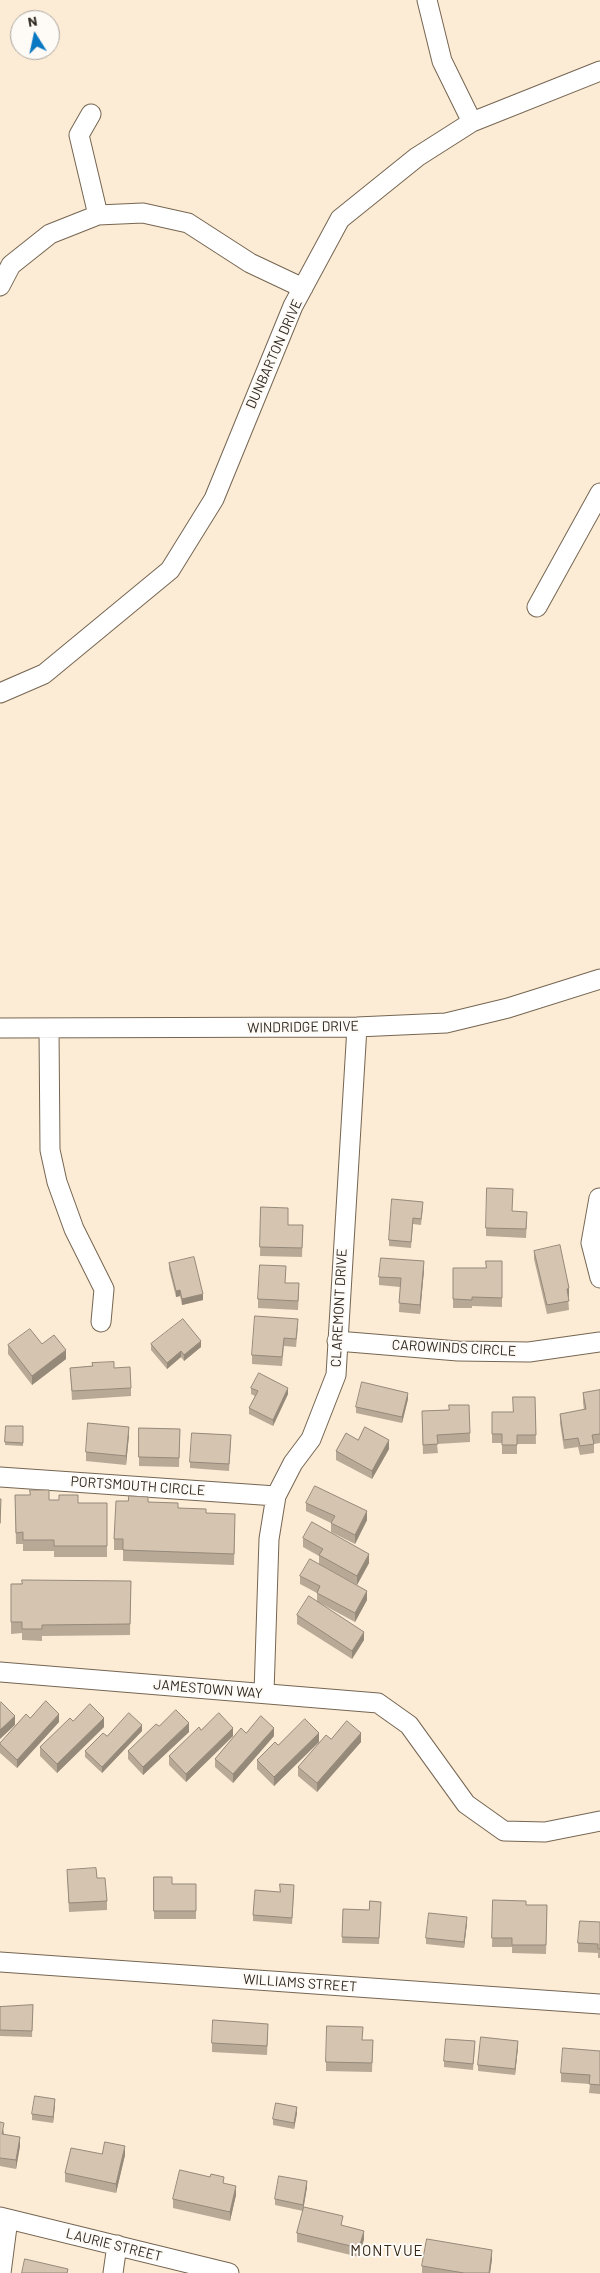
<!DOCTYPE html>
<html>
<head>
<meta charset="utf-8">
<style>
	body { margin:0 }
	#map { position:relative; width:600px; height:2273px; overflow:hidden; background:#fcebd5; font-family:Barlow,sans-serif }
	canvas { display:block }
	.north { position:absolute; left:10px; top:10px; width:50px; height:50px; box-sizing:border-box; background:#fefaf6; border:1px solid #aca7a1; border-radius:50%; rotate:350deg; font-size:14px; font-weight:700; line-height:20px; text-align:center; color:#302a22 }
	.north::after { content:''; display:block; margin:auto; width:18px; height:22px; background:#0978c2; clip-path:polygon(50% 0,100% 100%,50% 72%,0 100%) }
</style>
</head>
<body>
<div id="map">
<canvas width="600" height="2273"></canvas>
<div class="north">N</div>
</div>
<script>
const g = document.querySelector('canvas').getContext('2d');
g.lineJoin = 'round';
function trace(path, color, width, dash) {
  g.strokeStyle = color;
  g.lineWidth = width;
  g.lineCap = dash ? 'butt' : 'round';
  g.setLineDash(dash || []);
  g.stroke(path);
}
function fill(path, color) {
  g.fillStyle = color;
  g.fill(path, 'evenodd');
}
function write(font, color, halo, rows, align = 'center') {
  g.font = font + ' Barlow,sans-serif';
  g.lineWidth = 4;
  g.setLineDash([]);
  g.textBaseline = 'middle';
  g.strokeStyle = halo;
  g.fillStyle = color;
  for (const [text, x, y, turn = 0] of rows) {
    g.save();
    g.translate(x, y);
    g.rotate((+turn || 0) * Math.PI / 180);
    g.textAlign = isNaN(turn) ? turn : align;
    if (halo) g.strokeText(text, 0, 0);
    g.fillText(text, 0, 0);
    g.restore();
  }
}
const minor = new Path2D(`
	M427,0L442,61L472,122
	M91,114L79,135L98,215
	M0,286L11,265L50,234L98,215L143,213L188,223L250,263L303,288
	M537,607L600,493
	M0,693L44,674L170,570L214,499L293,306L340,219L417,157L472,122L600,71
	M0,1028L357,1027L446,1023L508,1008L600,979
	M49,1029L50,1150L57,1182L74,1229L104,1289L101,1322
	M599,1198L591,1243L600,1278
	M337,1341L458,1351L529,1352L600,1342
	M0,1477L276,1496
	M0,1672L378,1703L409,1725L466,1804L504,1831L545,1832L600,1821
	M264,1693L269,1539L276,1496L293,1463L311,1439L336,1375L357,1027
	M0,1962L600,2004
	M0,2217L229,2273
	M1,2273L8,2219
	M113,2273L117,2245`);
trace(minor, '#756652', 21);
trace(minor, '#fff', 19);
fill(new Path2D(`
	M261,1207L288,1225H303L302,1257L260,1256Z
	M423,1208L421,1225L413,1224L411,1248L389,1246V1240Z
	M512,1211L527,1220L526,1238L486,1236V1228Z
	M534,1251L569,1297H568L569,1310L547,1314L534,1259Z
	M502,1261V1307L472,1306V1308H453V1268H486Z
	M169,1263L203,1300L182,1305L180,1296L176,1297L169,1269Z
	M424,1270L420,1314L399,1312L400,1287L379,1285V1277Z
	M286,1283L299,1292L298,1310L258,1308V1299Z
	M298,1327L296,1347L284,1346L282,1366L252,1364V1355Z
	M42,1344L66,1359L32,1385L8,1354V1345Z
	M151,1344L201,1347L184,1361L181,1357L167,1369L151,1350Z
	M92,1366L114,1368L131,1388V1396L72,1400L70,1368Z
	M251,1388L288,1394L273,1426L249,1414V1408L255,1396L251,1394Z
	M600,1390V1443L594,1444V1453L580,1455L578,1447L564,1449L560,1423V1414L584,1410L583,1402V1393Z
	M535,1397L536,1444H517V1454H502V1443H492V1412H513Z
	M408,1399L402,1423L356,1413V1407Z
	M422,1420L470,1433V1442L437,1444L438,1453L423,1454Z
	M6,1426H23V1446L5,1445Z
	M139,1428L180,1429L179,1467L139,1466Z
	M129,1435L126,1465L86,1461V1452Z
	M358,1440L389,1449L372,1479L336,1460V1451Z
	M231,1441L229,1471L190,1468V1462Z
	M15,1495L49,1500L78,1503H107V1557H54V1551H23V1544H16Z
	M148,1502L206,1513L235,1525L234,1565L123,1561V1550H114V1539Z
	M306,1503L367,1520L355,1544L331,1532V1523L306,1511Z
	M303,1538L369,1563L357,1585L319,1564V1556L303,1547Z
	M300,1576L367,1600L355,1622L320,1603L364,1640L352,1659L297,1624V1615L317,1601V1593L300,1584Z
	M131,1581L130,1635L42,1636V1641L22,1640V1633L11,1634V1584Z
	M30,1718L59,1722L17,1768L0,1753V1743Z
	M73,1721L104,1727L57,1773L40,1756V1747Z
	M159,1726L189,1732L143,1775L128,1759V1751Z
	M201,1730L233,1736L186,1782L169,1765V1756Z
	M142,1731L102,1773L85,1757V1751L107,1736Z
	M246,1733L274,1736L233,1783L215,1767V1759Z
	M331,1739L361,1742L317,1792L298,1776V1767Z
	M319,1742L274,1786L257,1769V1760L278,1745Z
	M67,1870L97,1878L107,1901V1910L69,1912Z
	M154,1877L172,1884H196V1919H154Z
	M294,1891L292,1924L253,1921V1915L280,1892Z
	M493,1900L526,1905H547L546,1954L512,1953V1947H492Z
	M381,1902L379,1944L342,1943L343,1909L369,1910Z
	M600,1922V1958H598V1953L578,1952V1943Z
	M467,1923L464,1948L426,1944V1938Z
	M33,2005L32,2037L0,2036V2007Z
	M268,2032L267,2055L212,2052V2043Z
	M363,2040H373L372,2072L326,2071V2062Z
	M475,2047L473,2070L444,2067V2061Z
	M518,2047L515,2075L478,2071V2065Z
	M600,2051V2094L589,2093L590,2084L561,2082V2073Z
	M55,2105L53,2123L32,2120V2114Z
	M297,2113L294,2129L273,2125V2119Z
	M0,2122L4,2132V2134L20,2146L16,2169L0,2166Z
	M102,2154L125,2155L116,2193L65,2182V2173Z
	M224,2184L236,2195L230,2221L173,2208V2199Z
	M307,2187L303,2210L343,2226L364,2239L359,2257L297,2242V2233L303,2211L275,2205V2199Z
	M492,2259L490,2273H422V2266Z`), '#b7a996');
fill(new Path2D(`
	M424,1261V1270L420,1314V1305Z
	M569,1288V1297L567,1298V1289Z
	M180,1290V1296L176,1297V1291Z
	M203,1294V1300L182,1305V1299Z
	M201,1341V1347L184,1361V1355Z
	M66,1350V1359L32,1385V1376Z
	M181,1351V1357L167,1369V1363Z
	M288,1388V1394L273,1426V1420Z
	M408,1393V1399L402,1423V1417Z
	M129,1427V1435L126,1465V1456Z
	M389,1440V1449L372,1479V1471Z
	M367,1511V1520L355,1544V1535Z
	M369,1554V1563L357,1585V1576Z
	M367,1591V1600L355,1622V1613Z
	M364,1632V1640L352,1659V1651Z
	M59,1714V1722L17,1768V1760Z
	M15,1716V1725L0,1739V1730Z
	M104,1718V1727L57,1773V1764Z
	M189,1723V1732L143,1775V1767Z
	M142,1725V1731L102,1773V1767Z
	M233,1728V1736L186,1782V1774Z
	M274,1728V1736L233,1783V1774Z
	M319,1733V1742L274,1786V1777Z
	M361,1733V1742L317,1792V1783Z
	M467,1917V1923L464,1948V1942Z
	M518,2041V2047L515,2075V2069Z
	M55,2099V2105L53,2123V2117Z
	M297,2107V2113L294,2129V2123Z
	M20,2137V2146L16,2169V2160Z
	M125,2146V2155L116,2193V2184Z
	M307,2181V2187L303,2211V2205Z
	M236,2186V2195L230,2221V2212Z
	M364,2231V2239L359,2257V2248Z
	M492,2250V2259L490,2273H489Z`), '#95897a');
const building = new Path2D(`
	M487,1188L513,1189L512,1211L527,1212L526,1229L486,1228Z
	M392,1199L423,1202L421,1219L413,1218L411,1242L389,1240Z
	M261,1207L288,1208V1225H303L302,1248L260,1247Z
	M560,1245L569,1288L567,1289L569,1301L547,1305L534,1251Z
	M194,1257L203,1294L182,1299L180,1290L176,1291L169,1263Z
	M381,1258L424,1261L420,1305L399,1303L401,1278L379,1277Z
	M486,1261H502V1298L472,1297V1300L453,1299V1268H486Z
	M260,1265L286,1266L285,1283H299L298,1301L258,1299Z
	M255,1316L298,1319L296,1339L284,1338L282,1357L252,1355Z
	M183,1319L201,1341L184,1355L181,1351L167,1363L151,1344Z
	M30,1329L42,1344L54,1335L66,1350L32,1376L8,1345Z
	M114,1362V1368L130,1367L131,1388L72,1391L70,1368L93,1366L92,1363Z
	M259,1373L288,1388L273,1420L249,1408L258,1391L251,1388Z
	M362,1382L408,1393L402,1417L356,1407Z
	M600,1390V1434L592,1435L594,1444L580,1446L578,1438L564,1440L560,1414L586,1409L583,1393Z
	M513,1397H535L536,1435H517V1445H502V1434H492V1412H513Z
	M449,1405H469L470,1433L437,1435L438,1444L423,1445L422,1411L449,1410Z
	M88,1423L129,1427L126,1456L86,1452Z
	M6,1426H23V1443L5,1442Z
	M365,1427L389,1440L372,1471L336,1451L346,1433L358,1440Z
	M139,1428L180,1429L179,1458L139,1457Z
	M192,1433L231,1435L229,1464L190,1462Z
	M315,1486L367,1511L355,1535L331,1523L335,1516L306,1503Z
	M30,1490H49V1500H59V1495H78V1503H107V1546H54V1540H23V1532L16,1533L15,1495H30Z
	M129,1496L148,1497V1502L178,1503V1508L206,1509V1513L235,1514L234,1554L123,1550V1539H114L116,1501H128Z
	M0,1499H1L0,1523Z
	M312,1522L369,1554L357,1576L319,1555L323,1549L303,1538Z
	M310,1559L367,1591L355,1613L317,1593L320,1586L300,1576Z
	M22,1580L131,1581L130,1624L42,1625V1629H22V1622H11V1584H22Z
	M309,1596L364,1632L352,1651L297,1615Z
	M46,1701L59,1714L17,1760L0,1744V1743L26,1714L30,1718Z
	M1,1702L15,1716L0,1730V1703Z
	M90,1704L104,1718L57,1764L40,1747L70,1718L73,1721Z
	M176,1710L189,1723L143,1767L128,1751L156,1724L159,1726Z
	M129,1713L142,1725L102,1767L85,1751L103,1733L107,1736Z
	M219,1713L233,1728L186,1774L169,1756L199,1727L201,1730Z
	M261,1716L274,1728L233,1774L215,1759L241,1728L246,1733Z
	M305,1719L319,1733L274,1777L257,1760L275,1742L278,1745Z
	M347,1721L361,1733L317,1783L298,1767L326,1735L331,1739Z
	M96,1868L97,1878H105L107,1901L69,1903L67,1870Z
	M154,1877H172V1884H196V1911H154Z
	M280,1884L294,1885L292,1918L253,1915L255,1890L280,1892Z
	M493,1900L526,1901V1905H547L546,1945H512V1938H492Z
	M370,1901L381,1902L379,1938L342,1937L343,1909L369,1910Z
	M429,1913L467,1917L464,1942L426,1938Z
	M580,1921L600,1922V1949H598V1944L578,1943Z
	M33,2005L32,2031L0,2030V2007Z
	M213,2020L268,2024L267,2046L212,2043Z
	M327,2026L363,2027L362,2040H373L372,2063L326,2062Z
	M481,2037L518,2041L515,2069L478,2065Z
	M446,2039L475,2041L473,2064L444,2061Z
	M563,2048L600,2051V2085L589,2084L590,2075L561,2073Z
	M35,2096L55,2099L53,2117L32,2114Z
	M276,2103L297,2107L294,2123L273,2119Z
	M0,2122L4,2123L2,2134L20,2137L16,2160L0,2158Z
	M105,2142L125,2146L116,2184L65,2173L71,2148L102,2154Z
	M180,2170L210,2177L211,2174L224,2177L223,2183L236,2186L230,2212L173,2199Z
	M279,2176L307,2181L303,2205L275,2199Z
	M304,2207L343,2216L341,2225L364,2231L359,2248L297,2233Z
	M427,2239L492,2250L489,2273H464L422,2266Z
	M25,2259L68,2269L67,2273H22Z`);
fill(building, '#d5c4af');
trace(building, '#95897a', 1);
write('14px', '#302a22', '#fefaf6', [
	["DUNBARTON DRIVE",274,354,-66],
	["WINDRIDGE DRIVE",303,1027,-1],
	["CLAREMONT DRIVE",339,1308,-87],
	["CAROWINDS CIRCLE",454,1348,3],
	["PORTSMOUTH CIRCLE",138,1486,4],
	["JAMESTOWN WAY",208,1689,5],
	["WILLIAMS STREET",300,1983,4],
	["LAURIE STREET",114,2245,14]
]);
g.letterSpacing = '1px';
write('15px', '#342716', '#fefaf6', [
	["MONTVUE",387,2251]
]);
g.letterSpacing = '0px';
</script>
</body>
</html>
